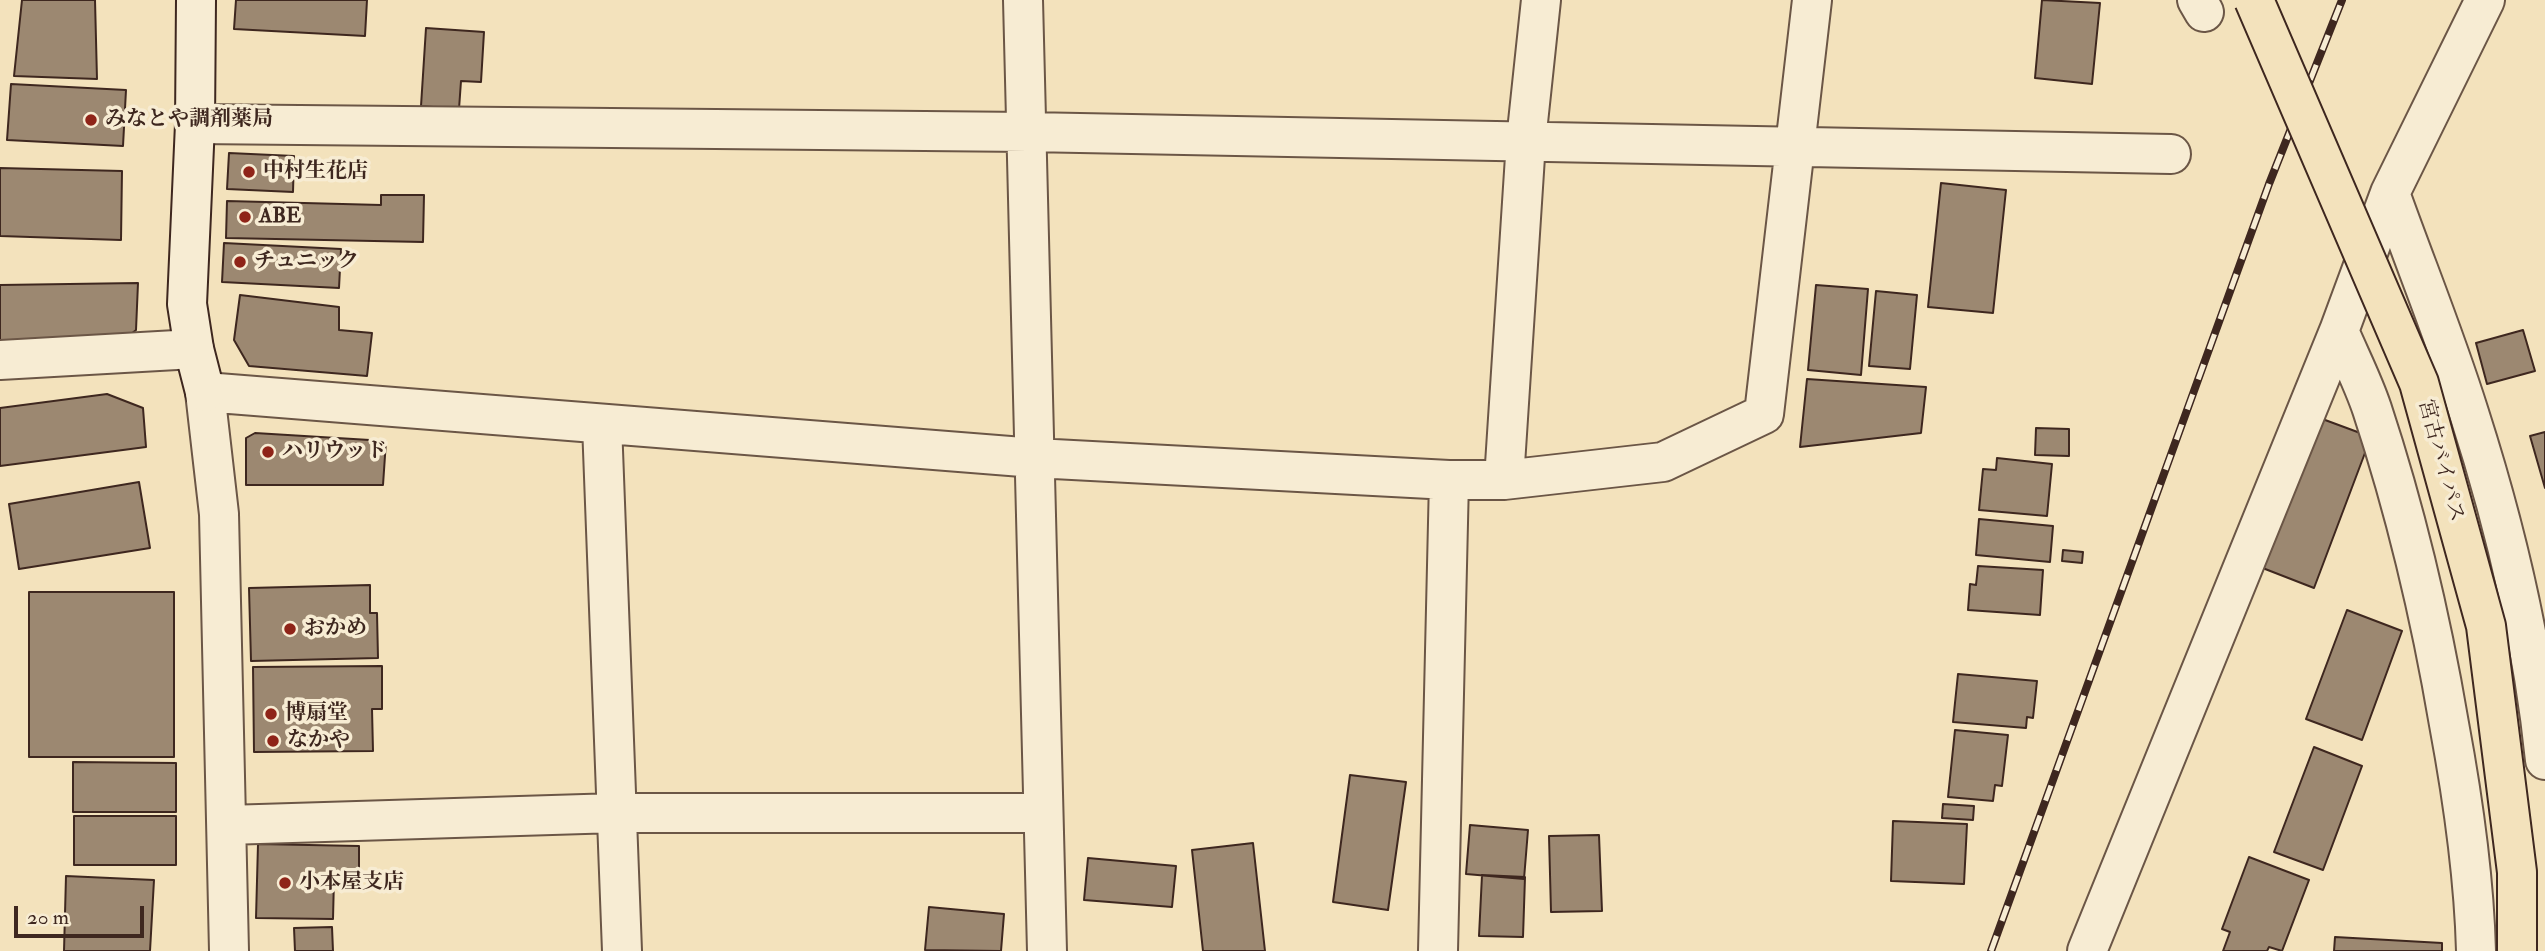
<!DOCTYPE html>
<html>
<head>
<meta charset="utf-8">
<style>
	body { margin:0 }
	#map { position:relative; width:2545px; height:951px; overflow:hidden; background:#f3e2bc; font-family:"IM FELL Double Pica",serif }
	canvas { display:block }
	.scale { position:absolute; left:14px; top:906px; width:130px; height:32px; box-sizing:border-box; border:4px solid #3e271f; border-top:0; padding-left:9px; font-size:21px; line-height:24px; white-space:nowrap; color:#3e271f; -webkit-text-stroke:5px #f7ecd3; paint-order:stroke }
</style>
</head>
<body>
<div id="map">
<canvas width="2545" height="951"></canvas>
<div class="scale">20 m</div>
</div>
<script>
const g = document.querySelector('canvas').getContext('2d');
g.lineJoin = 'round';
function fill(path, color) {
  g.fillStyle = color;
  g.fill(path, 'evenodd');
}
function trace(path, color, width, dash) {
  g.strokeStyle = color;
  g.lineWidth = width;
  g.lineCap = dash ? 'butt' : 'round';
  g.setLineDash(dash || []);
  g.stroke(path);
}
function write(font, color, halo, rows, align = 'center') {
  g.font = font + ' "IM FELL Double Pica","Noto Serif JP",serif';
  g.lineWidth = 7;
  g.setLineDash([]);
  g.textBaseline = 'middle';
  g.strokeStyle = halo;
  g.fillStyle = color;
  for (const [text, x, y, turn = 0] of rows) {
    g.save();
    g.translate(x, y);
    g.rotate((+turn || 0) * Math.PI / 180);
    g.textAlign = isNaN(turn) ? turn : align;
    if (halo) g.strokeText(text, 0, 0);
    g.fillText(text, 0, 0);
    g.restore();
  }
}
const building = new Path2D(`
	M22,0H95L97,79L14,76Z
	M236,0H367L365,36L234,29Z
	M2042,0L2100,3L2092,84L2035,78Z
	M426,28L484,32L481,82L461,81L459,109L421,106Z
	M11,84L126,90L123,146L7,140Z
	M229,153L294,156L293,192L227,189Z
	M0,168L122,171L121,240L0,236Z
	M1941,183L2006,190L1993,313L1928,307Z
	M381,195H424L423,242L226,238L227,201L381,205Z
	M224,243L341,249L339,288L222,282Z
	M138,283L136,330L114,348L0,350V285Z
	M1816,285L1868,289L1861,375L1808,370Z
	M1876,291L1917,295L1910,369L1869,366Z
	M240,295L339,307V330L372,333L367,376L249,366L234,340Z
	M2523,330L2535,371L2487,384L2476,343Z
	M1807,379L1926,387L1921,433L1800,447Z
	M107,394L143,408L146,447L0,466V408Z
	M2317,417L2371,437L2314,588L2260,567Z
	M2036,428L2069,429V456L2035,455Z
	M2545,432V488L2530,436Z
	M255,433L386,441L383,485H246V438Z
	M1997,458L2052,464L2047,516L1979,510L1983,469L1996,470Z
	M139,482L150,548L19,569L9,504Z
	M1979,519L2053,526L2050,562L1976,555Z
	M2063,550L2083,552L2082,563L2062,561Z
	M1978,566L2043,570L2040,615L1968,610L1970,584L1976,585Z
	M370,585V613H377L378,658L251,661L249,588Z
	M29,592H174V757H29Z
	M2347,610L2402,631L2362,740L2306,719Z
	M382,666V709H372L373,751L254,752L253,667Z
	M1958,674L2037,681L2033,718L2027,717L2026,728L1953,722Z
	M1955,730L2008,735L2002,786L1995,785L1993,801L1948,797Z
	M2314,747L2362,766L2323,870L2274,852Z
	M73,762L176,763V812H73Z
	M1350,775L1406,782L1388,910L1333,902Z
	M1943,804L1974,806L1973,820L1942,818Z
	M74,816H176V865H74Z
	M1893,821L1967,824L1964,884L1891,881Z
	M1470,825L1528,830L1524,879L1466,874Z
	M1599,835L1602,911L1551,912L1549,836Z
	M1253,843L1265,951H1203L1192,850Z
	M258,844L359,846V879L334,878L333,919L256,918Z
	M2249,857L2309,880L2282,951L2269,947L2267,951H2223L2230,932L2222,929Z
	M1088,858L1176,866L1172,907L1084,900Z
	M1482,875L1525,877L1523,937L1479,936Z
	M66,876L154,880L150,951H64Z
	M929,907L1004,914L1001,951L925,950Z
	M332,927L333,951H295L294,928Z
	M2335,937L2442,943V951H2334Z`);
fill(building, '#9c8871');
trace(building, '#3e271f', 2);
const street = new Path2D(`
	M1023,0L1047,951
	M2197,0L2204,12
	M195,124L1028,132L2171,154
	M2390,193C2416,266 2446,339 2469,413C2505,525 2533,642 2545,760
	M2339,331C2350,357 2363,382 2372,409C2406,512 2431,618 2449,724C2463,799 2474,875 2476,951
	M0,360L194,349
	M602,424L622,951
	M1504,480L1526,141L1541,0
	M227,825L617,813H1043
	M229,951L219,514L205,392L1035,458L1449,480H1504L1663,462L1764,414L1812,0
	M1438,951L1449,480
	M2087,951L2339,331L2390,193L2485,0`);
const secondary = new Path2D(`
	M196,0L195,124L187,304L194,349L205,392`);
trace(street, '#6b5646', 42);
trace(secondary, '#3e271f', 42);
trace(street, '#f7ecd3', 38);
trace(secondary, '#f7ecd3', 38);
const rail = new Path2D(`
	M1991,951L2269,184L2342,0`);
trace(rail, '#3e271f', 8);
trace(rail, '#f7ecd3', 5, [16]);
const highwayBridge = new Path2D(`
	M2254,0L2419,383L2486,626L2517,872V951`);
trace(highwayBridge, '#3e271f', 42, []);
trace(highwayBridge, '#f3e2bc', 38);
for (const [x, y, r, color] of [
	[91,120,7,"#8f2418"],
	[249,172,7,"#8f2418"],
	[245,217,7,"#8f2418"],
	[240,262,7,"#8f2418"],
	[268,452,7,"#8f2418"],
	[290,629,7,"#8f2418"],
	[271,714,7,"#8f2418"],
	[273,741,7,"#8f2418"],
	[285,883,7,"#8f2418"]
]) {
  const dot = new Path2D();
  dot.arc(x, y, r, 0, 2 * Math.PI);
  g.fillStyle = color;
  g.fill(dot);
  trace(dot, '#f7ecd3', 2.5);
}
write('bold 21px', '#3e271f', '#f7ecd3', [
	["みなとや調剤薬局",105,120],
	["中村生花店",263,172],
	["ABE",259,217],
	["チュニック",254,262],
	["ハリウッド",282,452],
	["おかめ",304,629],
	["博扇堂",285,714],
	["なかや",287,741],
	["小本屋支店",299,883]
], 'left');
write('21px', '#3e271f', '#f7ecd3', [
	["宮古バイパス",2440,461,75]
]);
</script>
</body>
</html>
